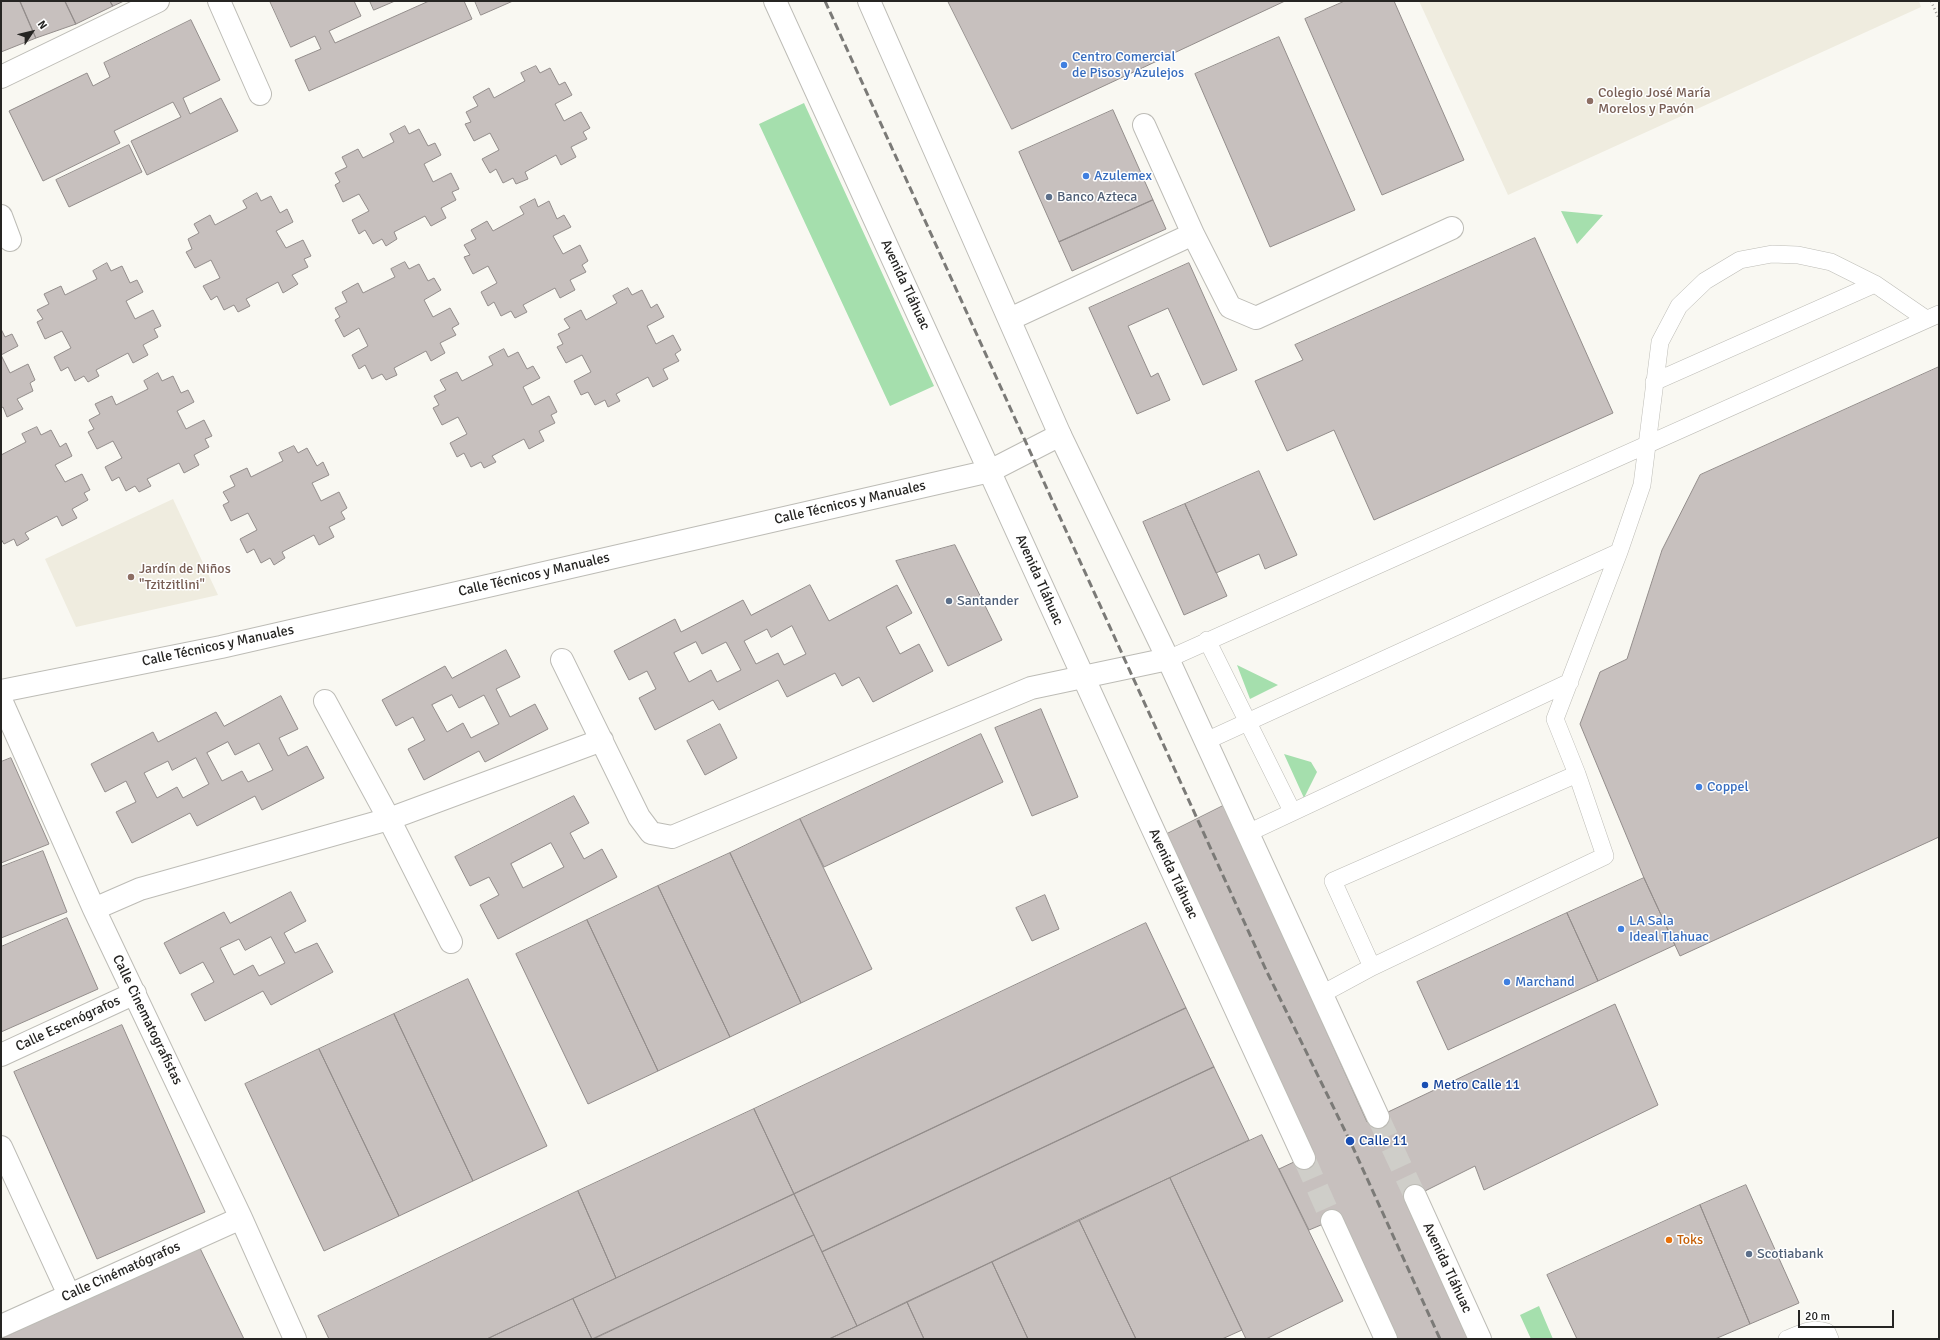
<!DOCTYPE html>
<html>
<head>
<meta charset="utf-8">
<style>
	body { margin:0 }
	#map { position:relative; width:1940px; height:1340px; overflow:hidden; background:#f9f8f2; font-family:Signika,sans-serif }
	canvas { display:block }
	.frame { position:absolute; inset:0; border:2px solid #262523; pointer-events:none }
	.north { position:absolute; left:12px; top:12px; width:40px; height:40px; -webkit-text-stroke:3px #fff; paint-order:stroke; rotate:55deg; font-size:11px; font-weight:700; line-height:16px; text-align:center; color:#262523 }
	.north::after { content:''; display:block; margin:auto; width:14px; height:18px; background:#262523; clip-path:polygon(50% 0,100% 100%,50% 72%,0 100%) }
	.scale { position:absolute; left:1798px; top:1310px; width:96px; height:18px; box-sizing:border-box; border:2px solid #262523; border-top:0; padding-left:5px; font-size:12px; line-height:14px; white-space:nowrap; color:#262523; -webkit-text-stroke:3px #fff; paint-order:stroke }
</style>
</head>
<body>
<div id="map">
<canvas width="1940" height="1340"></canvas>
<div class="frame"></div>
<div class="north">N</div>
<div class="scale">20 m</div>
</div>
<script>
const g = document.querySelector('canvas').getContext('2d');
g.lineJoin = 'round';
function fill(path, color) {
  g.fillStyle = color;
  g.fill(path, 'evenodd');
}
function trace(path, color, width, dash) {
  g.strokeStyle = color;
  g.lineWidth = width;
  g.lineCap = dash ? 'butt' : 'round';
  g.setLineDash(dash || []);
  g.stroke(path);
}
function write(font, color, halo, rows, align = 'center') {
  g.font = font + ' Signika,sans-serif';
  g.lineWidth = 3;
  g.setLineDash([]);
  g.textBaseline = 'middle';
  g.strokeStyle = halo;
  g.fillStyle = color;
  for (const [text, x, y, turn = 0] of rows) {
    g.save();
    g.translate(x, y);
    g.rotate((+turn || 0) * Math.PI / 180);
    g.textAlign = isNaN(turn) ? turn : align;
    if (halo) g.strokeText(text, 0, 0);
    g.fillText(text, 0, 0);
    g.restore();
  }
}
fill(new Path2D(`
	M1419,1H1919L1921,7L1508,195Z
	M173,499L218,595L76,627L45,559Z`), '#efecdf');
fill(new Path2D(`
	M804,103L934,386L890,406L759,124Z
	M1561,211L1603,215L1577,244Z
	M1237,665L1278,685L1250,699Z
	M1284,754L1311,762L1317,772L1304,798Z
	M1539,1306L1553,1339H1531L1520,1315Z`), '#a5dfad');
const building = new Path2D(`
	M1,1H20L36,38L1,52Z
	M20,1H65L76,24L36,38Z
	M65,1H110L113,6L76,24Z
	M110,1H124L113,6Z
	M270,1H354L361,16L329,31L335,43L429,1H464L472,19L309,91L295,60L321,49L315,36L291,47Z
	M370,1H395L374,10Z
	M475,1H513L481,15Z
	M948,1H1285L1012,129Z
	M1345,1H1394L1464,160L1382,195L1305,19Z
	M191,20L220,80L183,98L190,114L221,98L238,131L147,175L131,141L181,117L173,102L114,131L120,143L43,181L9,111L87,73L93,86L110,77L104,63Z
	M1279,37L1355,210L1270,247L1195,74Z
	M536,66L540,73L550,68L559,85L565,82L572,95L555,104L564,121L581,112L590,128L583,132L587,139L571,147L576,157L561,165L556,155L525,172L528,179L516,184L513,178L503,183L496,169L490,173L482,159L499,150L490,133L474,141L465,124L471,122L466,112L478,106L473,97L489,88L494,98L525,81L521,73Z
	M1113,110L1153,200L1059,242L1019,152Z
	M405,126L409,134L419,129L428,146L435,143L441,155L424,164L433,182L451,173L459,189L452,192L456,200L441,208L446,218L431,226L425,216L394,232L397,239L386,246L382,239L373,244L365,230L359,234L352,220L369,211L359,194L343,202L335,185L340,182L335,173L347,167L342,157L358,149L363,158L394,142L390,134Z
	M129,145L142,172L69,207L56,180Z
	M257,193L261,201L271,196L280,213L287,209L293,222L276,231L286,248L303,240L311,256L304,259L308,267L292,275L298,284L283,293L278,282L246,299L250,306L238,312L234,305L224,310L217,296L211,300L203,286L220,278L211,260L195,268L186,252L192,249L188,239L199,233L194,224L210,215L215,225L247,208L243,201Z
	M535,199L538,207L549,201L557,219L564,215L571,227L553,236L563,254L580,245L588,261L582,265L586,272L570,280L575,290L560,298L555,288L523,305L527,312L515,318L511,311L501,316L494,302L488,306L481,292L497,283L488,266L473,274L464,257L470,255L464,245L476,239L471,230L487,221L493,231L524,214L520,207Z
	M1153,200L1166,229L1072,271L1059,242Z
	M1535,238L1613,413L1374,520L1334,430L1287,451L1255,381L1303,360L1295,345Z
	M405,262L409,269L419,264L428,281L434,278L441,290L424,300L433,317L450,308L459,324L452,328L456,335L440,343L445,353L431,361L426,351L394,368L397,375L386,380L382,374L372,379L365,365L359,369L352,355L368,346L359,328L344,337L335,320L340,317L335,308L347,302L342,292L358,283L363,293L395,277L391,269Z
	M107,263L111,271L122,266L130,283L137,280L143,292L126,301L135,319L153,310L161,326L154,329L158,337L143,345L148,355L133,363L128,353L96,370L99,376L88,382L84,376L75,381L68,367L61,371L54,357L71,348L62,331L45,339L37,322L43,319L37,310L49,304L44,294L61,286L65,295L97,279L93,271Z
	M1189,263L1237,370L1203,385L1168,308L1128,326L1151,377L1158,373L1170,400L1137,414L1089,308Z
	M628,288L632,295L642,290L651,308L657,304L664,317L647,326L656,344L673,335L681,350L675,354L679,361L663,369L668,379L653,387L648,377L616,394L620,401L608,407L605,400L595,405L588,392L581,395L574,381L591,372L582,355L566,363L557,347L563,344L558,334L570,328L564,319L581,310L586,320L617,303L613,296Z
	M1,329L5,337L12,334L18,346L1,355L10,373L28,364L35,380L30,383L33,391L17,399L23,409L7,417L3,407L1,408Z
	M504,349L508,357L518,352L527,369L533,366L540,378L523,387L532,405L549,396L557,412L551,415L555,423L539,431L544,441L529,449L524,439L492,456L496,462L484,468L481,462L471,467L464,453L457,457L450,443L467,434L458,417L442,425L433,408L439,405L434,396L446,390L440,380L457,372L462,381L493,365L489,357Z
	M1939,367V837L1680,956L1644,878L1580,724L1600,672L1627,659L1662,550L1700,475Z
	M158,373L162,381L173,376L181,393L188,390L194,402L177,411L186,429L204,420L212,436L205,439L209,447L194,455L199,465L184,473L179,463L147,479L151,486L139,492L135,486L126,491L119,477L112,481L105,467L122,458L113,441L97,449L88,432L94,429L89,420L100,414L95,404L112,396L116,405L148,389L144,381Z
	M37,427L41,435L51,430L60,447L66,443L72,456L55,465L65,482L82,474L90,490L84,493L88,500L72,509L77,518L62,526L57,516L25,533L29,539L17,546L14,539L4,544L1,539V455L26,442L22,434Z
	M294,446L298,453L307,448L317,466L323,462L329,475L312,483L321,501L339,492L347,508L341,512L345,519L329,527L334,537L319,545L314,535L282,552L285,558L274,565L270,558L261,563L254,549L247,553L240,539L257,530L248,513L231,521L223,505L229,502L223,492L235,486L230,476L247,468L251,477L283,461L279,453Z
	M1259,471L1297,555L1265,569L1259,554L1216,573L1185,504Z
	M1185,504L1227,596L1184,615L1143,522Z
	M955,545L1002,640L948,666L896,561Z
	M810,585L829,621L897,585L912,613L886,627L900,654L919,644L933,671L873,702L859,677L842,686L835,673L787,697L778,680L719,710L713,700L655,730L639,698L656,689L647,671L629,680L614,651L675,619L681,632L743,600L751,615ZM792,626L806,654L784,665L778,653L756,664L744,641L767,629L771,637ZM696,642L702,654L726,642L741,670L717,682L711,670L689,682L674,653Z
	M506,650L520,677L496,689L510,717L535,704L548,729L485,762L479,751L424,780L408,749L425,740L413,717L396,726L382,700L445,666L452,678ZM452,695L459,708L484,695L499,724L471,738L463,723L447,732L432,705Z
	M281,696L298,729L279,738L288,756L307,746L324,778L262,810L255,796L197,826L190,813L132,843L116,812L136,802L126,781L105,792L91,764L153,732L158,742L216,712L224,726ZM228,742L235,755L259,743L273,770L248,782L242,771L222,781L207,753ZM196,758L209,784L183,798L177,787L157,798L144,773L168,761L172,770Z
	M1041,709L1078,797L1032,816L995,728Z
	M720,724L737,758L705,775L687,741Z
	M981,734L1003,782L824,867L800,819Z
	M11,758L49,844L1,863V762Z
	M574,796L589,823L570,833L584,859L602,849L617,877L498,939L480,905L499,895L489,877L470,886L455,857ZM551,843L564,867L523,888L511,864Z
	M1225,805L1367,1122L1615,1004L1658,1105L1484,1190L1475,1166L1415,1196L1476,1339H1397L1340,1217L1309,1230L1279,1169L1313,1153L1161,837Z
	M800,819L872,969L801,1003L730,853Z
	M43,851L67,912L1,938V867Z
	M730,853L801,1003L730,1037L658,886Z
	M1644,878L1675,945L1598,981L1567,913Z
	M658,886L730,1037L658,1071L587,920Z
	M291,892L306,921L284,933L295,953L317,943L333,972L271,1005L263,991L205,1021L191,994L214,982L203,962L180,974L164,943L224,912L230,923ZM271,937L285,963L259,976L253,965L234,975L220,948L239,939L245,950Z
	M1045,895L1059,929L1032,941L1016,908Z
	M1567,913L1598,981L1448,1050L1417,982Z
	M67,918L98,989L1,1032V947Z
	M587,920L658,1071L588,1104L516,954Z
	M1146,923L1186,1008L794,1194L754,1109Z
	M468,979L547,1146L473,1181L394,1014Z
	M1186,1008L1214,1067L822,1252L794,1194Z
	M394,1014L473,1181L399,1216L319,1049Z
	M122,1025L205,1212L97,1259L14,1072Z
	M319,1049L399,1216L324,1251L245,1084Z
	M1214,1067L1249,1140L857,1326L822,1252Z
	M754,1109L794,1194L616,1278L578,1191Z
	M1262,1135L1343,1301L1266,1339H1246L1170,1178Z
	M1170,1178L1242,1330L1222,1339H1136L1079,1220Z
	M1746,1185L1799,1303L1750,1324L1700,1205Z
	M578,1191L616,1278L487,1339H329L318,1316Z
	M794,1194L814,1235L592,1339L573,1299Z
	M1700,1205L1750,1324L1715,1339H1577L1547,1275Z
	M1079,1220L1136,1339H1028L992,1262Z
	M814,1235L857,1326L829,1339H594Z
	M198,1244L244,1339H1Z
	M992,1262L1028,1339H924L907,1302Z
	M573,1299L592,1339H487Z
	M907,1302L924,1339H829L857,1326Z`);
fill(building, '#c7c0be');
trace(building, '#938d8b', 1);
trace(new Path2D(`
	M1378,1117L1415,1196
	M1304,1158L1332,1221`), '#cfcec9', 22, [22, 11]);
const service = new Path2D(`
	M1654,382L1875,284
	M1207,640L1292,811
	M1168,659L1939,314
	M1206,741L1619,552
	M1248,833L1570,682
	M1372,967L1333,881L1577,774
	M1322,994L1372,967L1605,856L1577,774L1555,719L1619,552L1642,485L1660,342L1679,306L1705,281L1740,260L1772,254L1798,255L1831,262L1875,284L1926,319
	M1787,1339C1802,1333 1812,1327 1827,1332L1830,1339`);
const minor = new Path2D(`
	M219,1L260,94
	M1,77L158,1
	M1144,125L1193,234L1230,307L1256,318L1452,228
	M1,216L10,240
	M1010,319L1193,234
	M562,660L639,817L651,833L672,837L1031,688L1168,659
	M1,700L94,909L241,1218L295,1339
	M325,701L389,819L451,942
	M94,909L140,889L389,819L602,740
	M1,1055L135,993
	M1,1147L69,1295
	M1,1326L241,1218`);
const tertiary = new Path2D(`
	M1,691L221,647L990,471L1060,435`);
const secondary = new Path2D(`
	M775,1C951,386 1126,773 1304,1158
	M869,1L1060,435L1168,659L1378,1117
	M1415,1196L1480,1339
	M1332,1221L1386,1339`);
trace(service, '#bdbcb6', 18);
trace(minor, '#bdbcb6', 24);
trace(tertiary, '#bdbcb6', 24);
trace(secondary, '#bdbcb6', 24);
trace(new Path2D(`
	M1931,1L1939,19`), '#94938f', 2.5, [1, 3]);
trace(service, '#fff', 17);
trace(minor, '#fff', 22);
trace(tertiary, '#fff', 22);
trace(secondary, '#fff', 22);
trace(new Path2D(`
	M825,1L1266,970L1350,1141L1440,1339`), '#7b7a77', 3, [8, 4]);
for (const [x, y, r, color] of [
	[1064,65,4,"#3f7fe0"],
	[1590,101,4,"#8d6e63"],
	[1086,176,4,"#3f7fe0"],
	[1049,197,4,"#5c6f8a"],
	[131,577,4,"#8d6e63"],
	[949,601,4,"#5c6f8a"],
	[1699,787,4,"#3f7fe0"],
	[1621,929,4,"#3f7fe0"],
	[1507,982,4,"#3f7fe0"],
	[1425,1085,4,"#1a4fb4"],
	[1350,1141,5,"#1a4fb4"],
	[1669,1240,4,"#e8710a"],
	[1749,1254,4,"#5c6f8a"]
]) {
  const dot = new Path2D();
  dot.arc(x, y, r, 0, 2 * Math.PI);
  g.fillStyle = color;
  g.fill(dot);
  trace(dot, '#fff', 1.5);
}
write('14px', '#366cbe', '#fff', [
	["Centro Comercial",1072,57],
	["de Pisos y Azulejos",1072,73],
	["Azulemex",1094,176],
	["Coppel",1707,787],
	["LA Sala",1629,921],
	["Ideal Tlahuac",1629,937],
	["Marchand",1515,982]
], 'left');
write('14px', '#785e54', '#fff', [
	["Colegio José María",1598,93],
	["Morelos y Pavón",1598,109],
	["Jardín de Niños",139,569],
	["\"Tzitzitlini\"",139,585]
], 'left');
write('14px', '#4e5e75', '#fff', [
	["Banco Azteca",1057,197],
	["Santander",957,601],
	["Scotiabank",1757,1254]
], 'left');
write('14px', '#262523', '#fff', [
	["Avenida Tláhuac",905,285,65],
	["Calle Técnicos y Manuales",850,503,-13],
	["Calle Técnicos y Manuales",534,575,-13],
	["Avenida Tláhuac",1039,580,66],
	["Calle Técnicos y Manuales",218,646,-12],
	["Avenida Tláhuac",1173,874,65],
	["Calle Cinematografistas",147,1020,64],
	["Calle Escenógrafos",68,1024,-25],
	["Avenida Tláhuac",1447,1268,65],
	["Calle Cinématógrafos",121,1272,-24]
]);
write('14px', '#164399', '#fff', [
	["Metro Calle 11",1433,1085],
	["Calle 11",1359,1141]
], 'left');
write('14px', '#c56008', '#fff', [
	["Toks",1677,1240]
], 'left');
</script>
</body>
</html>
